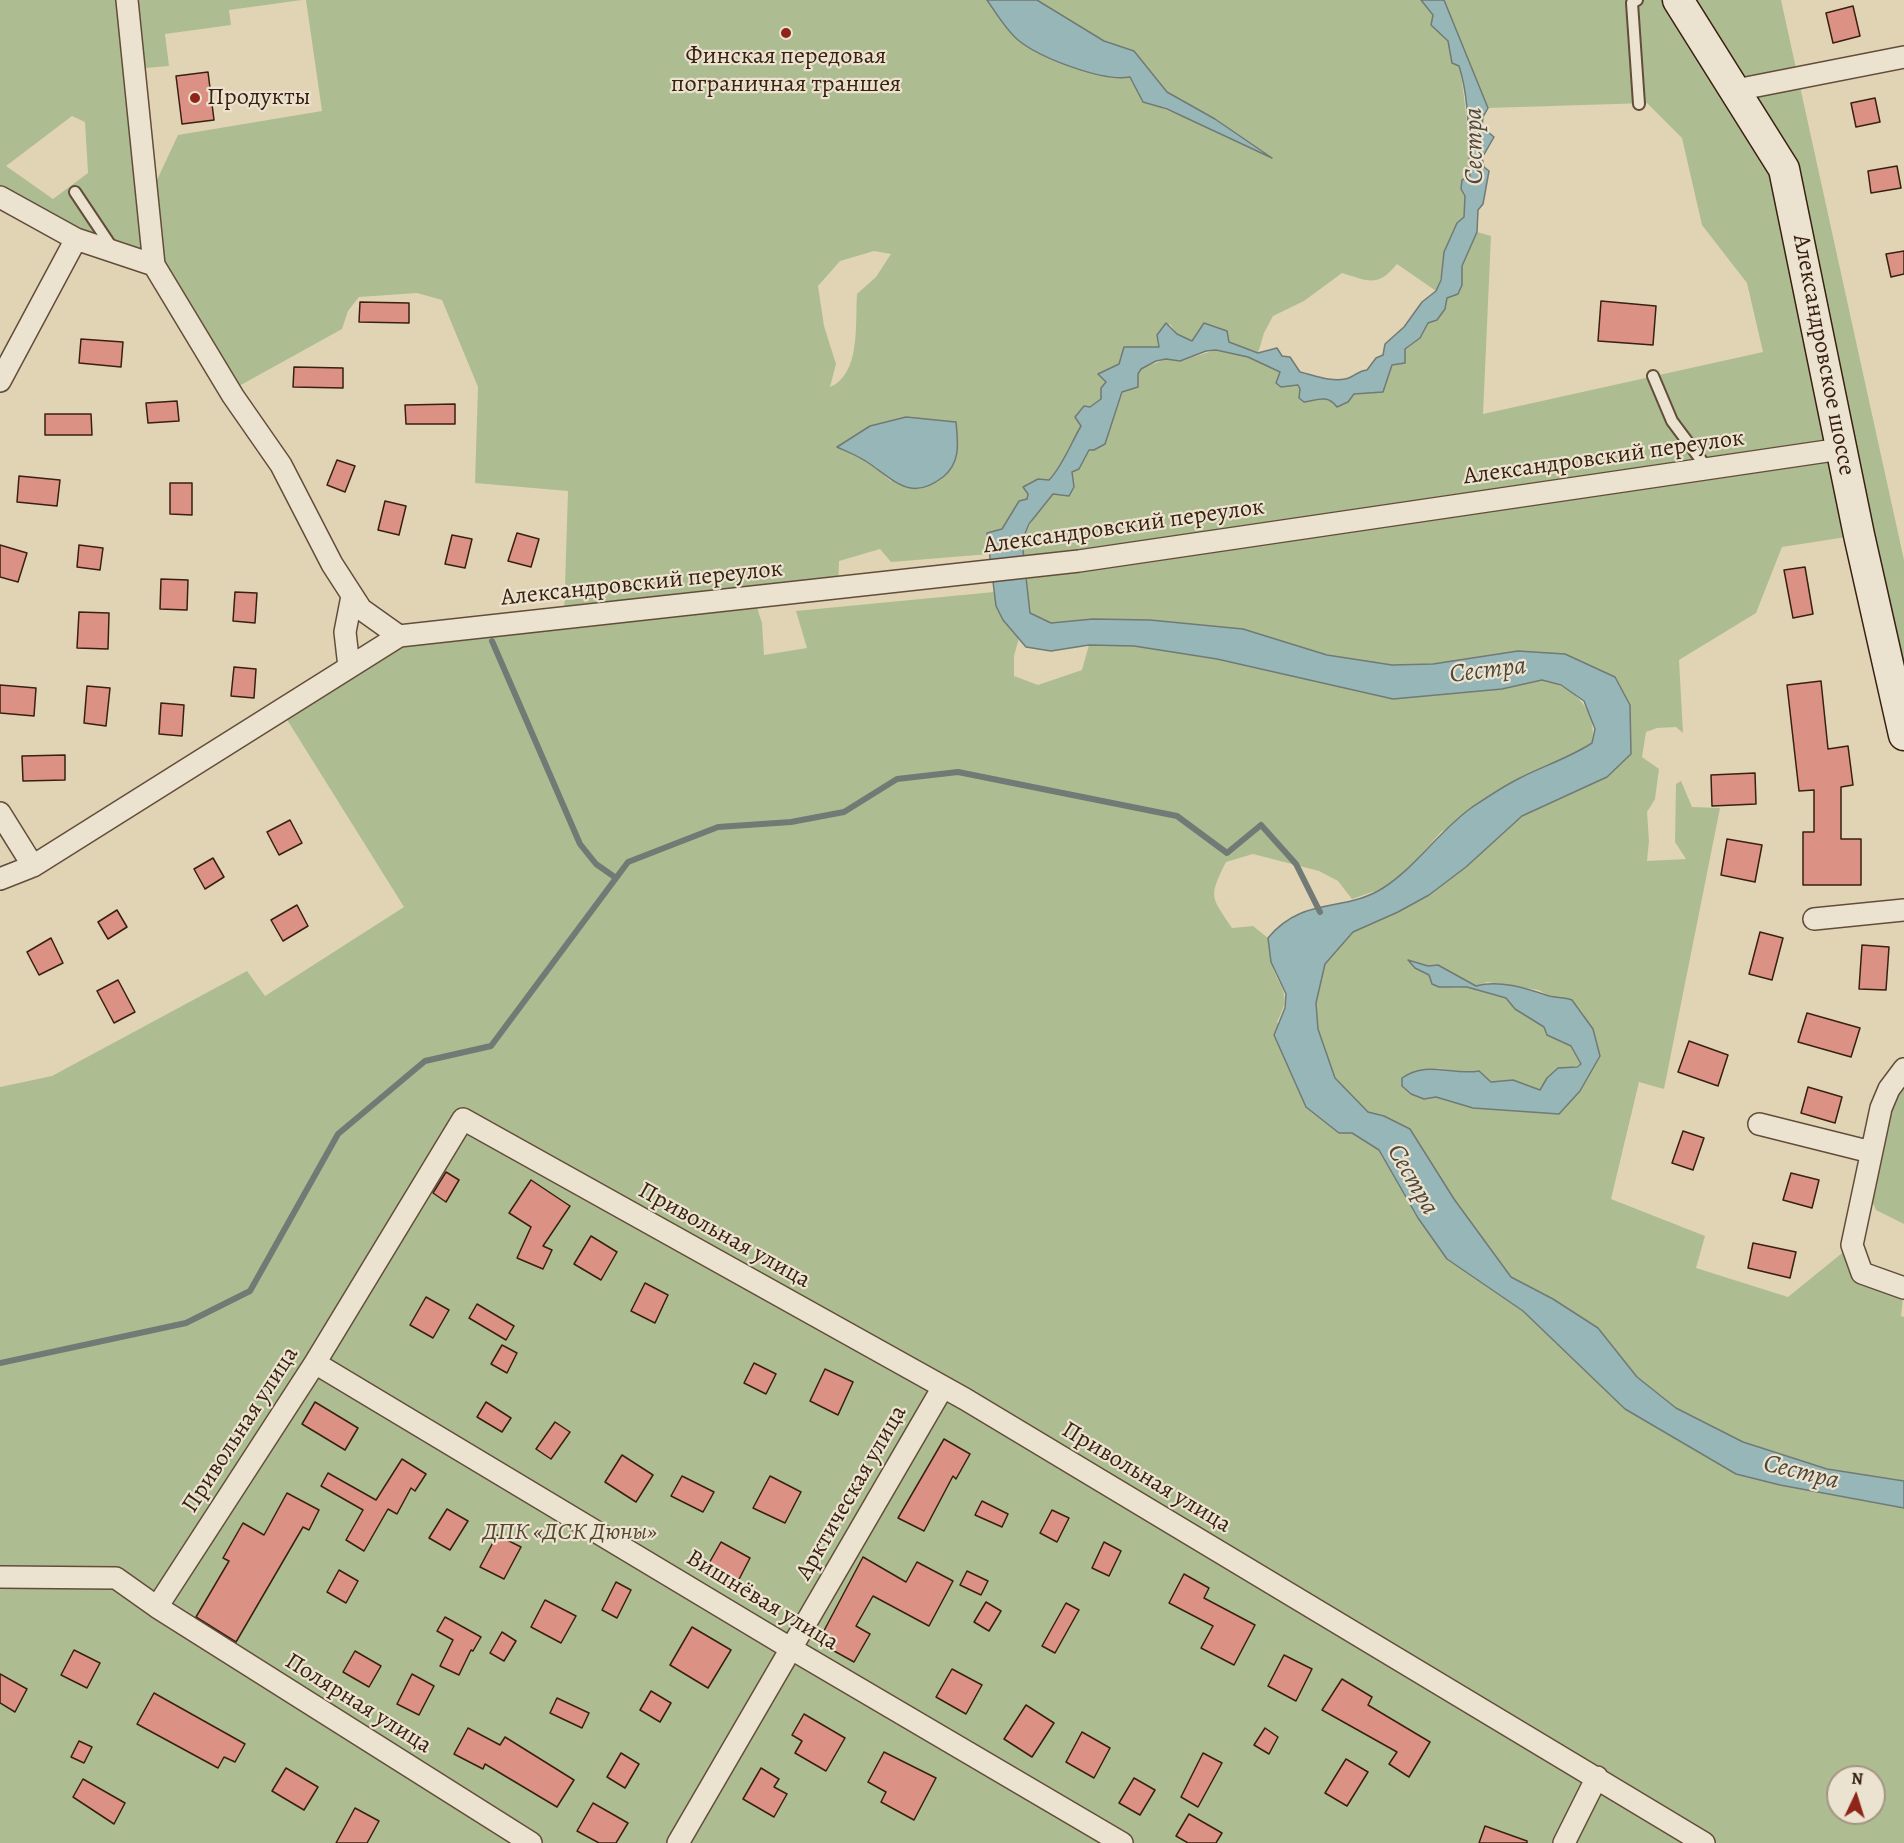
<!DOCTYPE html>
<html>
<head>
<meta charset="utf-8">
<style>
	body { margin:0 }
	#map { position:relative; width:1904px; height:1843px; overflow:hidden; background:#e0d4b5; font-family:Alegreya,serif }
	canvas { display:block }
	.north { position:absolute; left:1826px; top:1765px; width:60px; height:60px; box-sizing:border-box; background:#ebe3cf; border:2px solid #a49583; border-radius:50%; rotate:4deg; font-size:16px; font-weight:700; line-height:24px; text-align:center; color:#392011 }
	.north::after { content:''; display:block; margin:auto; width:21px; height:27px; background:#8f2418; clip-path:polygon(50% 0,100% 100%,50% 72%,0 100%) }
</style>
</head>
<body>
<div id="map">
<canvas width="1904" height="1843"></canvas>
<div class="north">N</div>
</div>
<script>
const g = document.querySelector('canvas').getContext('2d');
g.lineJoin = 'round';
function fill(path, color) {
  g.fillStyle = color;
  g.fill(path, 'evenodd');
}
function trace(path, color, width, dash) {
  g.strokeStyle = color;
  g.lineWidth = width;
  g.lineCap = dash ? 'butt' : 'round';
  g.setLineDash(dash || []);
  g.stroke(path);
}
function write(font, color, halo, rows, align = 'center') {
  g.font = font + ' Alegreya,serif';
  g.lineWidth = 4.5;
  g.setLineDash([]);
  g.textBaseline = 'middle';
  g.strokeStyle = halo;
  g.fillStyle = color;
  for (const [text, x, y, turn = 0] of rows) {
    g.save();
    g.translate(x, y);
    g.rotate((+turn || 0) * Math.PI / 180);
    g.textAlign = isNaN(turn) ? turn : align;
    if (halo) g.strokeText(text, 0, 0);
    g.fillText(text, 0, 0);
    g.restore();
  }
}
fill(new Path2D(`
	M0,0H302L229,10L231,25L165,34L169,66L134,69L148,199L178,135L322,111L306,0H987C996,13 1006,30 1018,40C1040,58 1103,82 1131,77L1143,102C1186,115 1226,139 1268,156L1215,119L1167,92L1134,51L1104,41L1037,0H1421L1433,15L1431,25L1448,41L1452,63L1459,66C1463,80 1473,165 1469,177C1468,181 1464,185 1461,189L1465,196L1464,217C1441,237 1447,269 1436,291L1397,264C1377,288 1369,281 1342,273L1304,301L1273,316L1264,333L1258,353L1228,342L1221,330L1205,323L1192,341L1177,334L1170,324L1157,334L1159,347L1098,374L1107,382L1101,388V399L1090,407L1084,406L1075,417L1081,426C1071,444 1062,467 1049,480L1038,479L1024,487L1028,494L1027,499L1018,501L1002,529L987,542L990,554L891,562L880,549L839,561L838,589L754,598L762,623L764,655L807,648L796,611L994,592L1003,620L1019,638L1014,656V676L1038,685L1082,670L1089,645L1134,646L1451,693C1468,692 1486,691 1503,689C1516,687 1532,679 1544,681C1575,686 1598,712 1592,743L1441,832L1405,872L1381,889L1352,899L1338,881L1319,871L1253,854L1226,862C1208,898 1211,896 1232,928L1253,926L1268,938C1269,945 1269,954 1271,961C1278,990 1294,991 1277,1022L1352,1133L1379,1150L1447,1259L1523,1311L1625,1409L1736,1474L1780,1485L1904,1508V1843H0V1087L52,1076L247,971L265,996L404,907L281,710L380,648L564,617L568,491L475,483L478,387L442,300L417,293L359,297L348,311L342,329L230,391L156,270L0,197ZM72,116L85,122L88,173L53,199L6,166ZM874,251L891,254L876,277L857,294C855,323 861,374 830,387L836,364L824,326L818,286L840,261ZM870,426L892,482L869,463L838,447ZM1838,1777H1874V1813H1838Z
	M1444,0H1781L1904,560V736L1859,535L1782,547L1756,613L1679,660L1683,733L1676,727L1657,728L1646,732L1642,757L1659,769L1655,799L1647,812L1649,841L1647,861L1686,859L1675,842L1676,784L1681,781L1692,807L1720,808L1664,1089L1639,1082L1611,1199L1705,1236L1696,1268L1788,1297L1852,1245L1862,1273L1904,1288L1901,1316L1904,1317V1481L1827,1469L1743,1442L1676,1408L1637,1377L1598,1328L1553,1299L1511,1277L1454,1199L1410,1129L1384,1116L1368,1112L1335,1078L1318,1029L1316,1003L1325,964L1353,932L1398,912L1429,895L1466,867L1522,816L1607,777L1630,705L1615,677L1565,654L1518,651L1433,664L1392,665L1327,655L1243,629L1150,620L1093,619L1051,623L1030,613L1026,578L1077,572L1082,565L1835,440L1080,557L1074,551L1022,556C1022,530 1037,513 1053,494L1064,495L1074,487L1072,472L1079,469L1089,450L1105,444L1123,392L1132,388L1141,369L1166,359L1180,361L1216,350L1248,357L1280,372L1276,383L1298,385L1313,401L1320,398L1347,402L1354,394L1374,390L1405,349L1420,338L1428,323L1437,319L1445,309L1447,298L1462,274V266L1477,232L1491,236L1483,414L1763,352L1747,283L1702,225L1682,138L1647,103L1488,108ZM1410,961L1428,966L1438,965L1476,986L1487,982L1538,990L1550,996L1572,1000L1584,1015L1580,1091L1559,1114L1473,1108L1436,1097L1424,1099L1437,1068L1467,1073L1479,1071L1491,1082L1513,1080L1540,1090L1547,1078L1581,1064L1571,1046L1547,1035L1544,1027L1515,1009L1506,998L1467,987L1456,988L1432,980C1427,971 1416,969 1410,961Z
	M1904,1069V1224L1876,1210L1864,1183Z`), '#aebd91');
const water = new Path2D(`
	M987,0H1037L1104,41L1134,51L1167,92L1215,119L1272,158L1167,109L1143,102L1130,77C1103,82 1040,58 1018,40C1006,30 996,13 987,0Z
	M1421,0H1444L1488,108L1483,117L1482,127L1494,137L1482,158L1484,167L1489,171L1483,204L1478,210L1477,232L1462,266V285L1458,294L1447,298L1445,309L1437,320L1428,323L1420,338L1405,349V363L1392,365L1383,392L1354,394L1348,402L1337,407C1327,394 1318,400 1304,402L1299,398L1300,389L1298,385L1281,387L1276,383L1280,372L1248,357L1216,350L1206,351L1180,361L1166,359L1156,361L1141,369L1138,374V387L1122,392L1105,444L1094,450H1089L1079,469L1072,472L1074,487L1069,496L1053,494L1029,524L1022,541L1030,613L1051,623L1093,619L1150,620L1243,629L1327,655L1392,665L1433,664L1518,651L1565,654L1615,677L1630,705L1631,754L1607,777L1522,816L1466,867L1429,895L1398,912L1353,932L1325,964L1316,1003L1318,1029L1335,1078L1368,1112L1384,1116L1410,1129L1454,1199L1511,1277L1553,1299L1598,1328L1637,1377L1676,1408L1743,1442L1827,1469L1904,1481V1508L1780,1485L1736,1474L1625,1409L1523,1311L1447,1259L1418,1218L1379,1150L1352,1133H1339L1306,1107L1274,1035L1285,1008L1286,994L1271,962L1268,938C1302,896 1344,913 1383,888C1417,866 1438,832 1471,808C1486,798 1502,787 1518,779C1543,766 1569,758 1592,743L1595,729L1584,701L1561,685L1542,680L1502,689L1393,699L1217,659L1134,646L1089,645L1051,651L1026,647L1003,620L996,606L987,533L1002,529L1019,501L1027,499L1028,494L1023,487L1038,479L1049,480C1062,467 1071,443 1081,426L1075,417L1084,406L1090,407L1101,399V388L1106,382L1098,374L1119,364L1124,347H1159L1157,335L1166,323L1177,334L1192,341L1204,323L1227,331L1229,342L1258,353L1277,348L1282,356L1290,357L1300,372C1314,375 1330,382 1345,379C1353,378 1357,371 1367,370L1376,358L1383,355L1385,344L1404,327L1422,302L1436,291L1441,280L1444,252L1457,223L1464,217L1465,196L1461,189L1462,180L1470,176C1468,140 1470,100 1459,66L1452,63L1448,41L1431,25L1433,15Z
	M906,417L956,422C958,443 961,462 943,477C912,501 897,483 870,464C861,457 848,452 837,447L870,426Z
	M1408,960L1428,966L1438,965L1476,986C1499,979 1528,989 1549,996C1557,998 1565,997 1572,1000L1593,1029L1600,1056L1580,1091L1559,1114L1473,1108L1436,1097L1424,1099L1411,1094L1402,1086V1078C1427,1060 1452,1076 1479,1071L1491,1082L1513,1080L1540,1090L1547,1078L1558,1068L1577,1067L1581,1064L1571,1046L1547,1035L1544,1027L1515,1009L1506,998L1467,987H1439L1432,984L1429,975L1415,968Z`);
fill(water, '#97b6b7');
trace(water, '#717a75', 1.5);
trace(new Path2D(`
	M492,641L580,844L596,864L616,878
	M0,1363L186,1323L250,1291L338,1134L425,1061L491,1046L628,862L718,827L791,822L844,812L897,779L958,772L1177,816L1227,853L1261,825L1296,864L1320,912`), '#717a75', 6);
const building = new Path2D(`
	M1853,6L1860,36L1833,43L1826,13Z
	M208,72L214,120L182,124L176,76Z
	M1875,98L1880,122L1856,127L1851,103Z
	M1897,166L1901,188L1871,193L1868,171Z
	M1904,251V274L1891,277L1886,254Z
	M1601,301L1656,306L1653,345L1598,341Z
	M360,302L409,303V323L359,322Z
	M81,339L123,342L121,367L79,363Z
	M294,367L343,368V388L293,387Z
	M177,401L179,421L148,423L146,403Z
	M455,404V424H406L405,405Z
	M45,414H91L92,435H45Z
	M337,460L355,466L345,492L327,485Z
	M19,476L60,480L57,506L17,502Z
	M170,483H192V515L170,514Z
	M385,501L406,506L399,535L378,530Z
	M517,533L539,539L531,567L508,561Z
	M452,535L472,539L465,568L445,564Z
	M0,545L27,553L18,582L0,577Z
	M79,545L103,548L100,570L77,567Z
	M1805,567L1813,614L1793,618L1784,570Z
	M161,579L188,580L187,610L160,609Z
	M235,592L257,593L255,623L233,621Z
	M79,612L109,613L108,649L77,648Z
	M234,667L256,669L254,698L231,696Z
	M1821,681L1828,749L1848,746L1853,785L1841,787V839H1861V885H1803V832H1814V790L1799,791L1787,685Z
	M0,685L36,688L34,716L0,713Z
	M87,686L110,688L106,726L84,723Z
	M161,703L184,705L182,736L159,734Z
	M65,755V780L23,781L22,756Z
	M1755,773L1756,804L1712,806L1711,775Z
	M290,820L302,843L279,855L267,832Z
	M1727,839L1762,845L1755,882L1721,875Z
	M213,858L224,877L205,889L194,869Z
	M297,905L308,926L283,941L271,920Z
	M117,910L127,927L108,939L98,922Z
	M1760,932L1783,938L1772,980L1749,974Z
	M51,938L63,963L39,975L27,952Z
	M1862,945L1889,947L1886,990L1859,989Z
	M118,980L135,1012L114,1023L97,991Z
	M1807,1013L1860,1028L1851,1057L1798,1042Z
	M1689,1041L1728,1055L1718,1086L1678,1072Z
	M1808,1087L1842,1097L1835,1123L1801,1113Z
	M1683,1131L1704,1138L1693,1170L1672,1163Z
	M446,1172L459,1180L446,1202L433,1193Z
	M1791,1173L1819,1180L1812,1208L1783,1200Z
	M531,1180L570,1206L543,1246L552,1250L543,1269L517,1258L531,1227L509,1213Z
	M591,1236L617,1252L601,1280L574,1264Z
	M1753,1243L1796,1252L1790,1278L1748,1268Z
	M645,1283L668,1295L655,1323L631,1311Z
	M426,1297L449,1310L433,1338L410,1325Z
	M477,1304L514,1326L506,1340L469,1318Z
	M502,1345L517,1353L507,1373L491,1364Z
	M754,1363L776,1374L766,1394L744,1383Z
	M825,1369L853,1382L838,1415L810,1401Z
	M315,1402L358,1428L345,1450L302,1424Z
	M486,1402L511,1418L502,1432L477,1417Z
	M555,1422L570,1432L551,1459L536,1449Z
	M944,1439L970,1454L956,1479L953,1476L924,1531L898,1518Z
	M622,1455L653,1475L636,1502L605,1482Z
	M402,1459L426,1474L415,1491L411,1488L397,1514L388,1509L364,1551L346,1540L363,1510L321,1486L328,1473L376,1500Z
	M682,1476L714,1492L703,1512L671,1496Z
	M770,1476L801,1492L785,1523L753,1508Z
	M287,1493L319,1510L309,1530L303,1527L236,1642L196,1617L229,1561L223,1558L243,1523L264,1535Z
	M982,1501L1008,1514L1002,1527L975,1515Z
	M447,1509L468,1521L450,1550L429,1538Z
	M1052,1510L1069,1518L1057,1542L1040,1533Z
	M497,1535L521,1547L504,1579L480,1567Z
	M721,1542L750,1558L734,1589L704,1572Z
	M1104,1542L1121,1551L1109,1576L1092,1568Z
	M863,1557L906,1582L917,1562L953,1581L929,1626L873,1596L856,1626L870,1634L854,1662L818,1642Z
	M339,1570L358,1581L346,1603L327,1592Z
	M967,1571L988,1581L981,1595L960,1585Z
	M1184,1574L1209,1588L1204,1598L1255,1625L1234,1665L1201,1648L1213,1626L1169,1603Z
	M616,1582L631,1590L617,1618L602,1610Z
	M545,1600L576,1616L561,1643L531,1627Z
	M986,1602L1001,1611L989,1631L974,1622Z
	M1066,1603L1079,1610L1055,1653L1042,1646Z
	M445,1617L481,1637L473,1651L471,1650L459,1675L440,1666L453,1640L437,1631Z
	M692,1627L731,1650L708,1688L670,1665Z
	M502,1632L516,1641L504,1661L490,1653Z
	M74,1650L100,1663L87,1688L61,1675Z
	M355,1651L381,1666L369,1687L343,1672Z
	M1284,1655L1312,1669L1296,1701L1268,1686Z
	M952,1669L982,1685L966,1714L936,1697Z
	M0,1674L27,1689L15,1712L0,1703Z
	M412,1674L434,1686L419,1715L397,1704Z
	M1342,1679L1372,1697L1368,1705L1430,1742L1409,1777L1389,1764L1397,1752L1322,1710Z
	M651,1691L671,1703L660,1722L640,1710Z
	M154,1693L245,1744L235,1762L224,1757L218,1768L137,1724Z
	M557,1698L589,1713L582,1728L550,1713Z
	M1026,1705L1054,1723L1032,1757L1004,1739Z
	M804,1714L845,1738L826,1771L795,1753L802,1741L792,1735Z
	M468,1728L500,1745L505,1737L574,1780L557,1807L485,1764L483,1769L454,1754Z
	M1265,1728L1278,1737L1269,1754L1254,1745Z
	M1082,1732L1110,1748L1094,1778L1066,1762Z
	M79,1741L92,1747L84,1763L71,1757Z
	M884,1752L936,1778L914,1820L881,1802L886,1792L868,1782Z
	M621,1753L639,1764L625,1788L607,1777Z
	M1203,1753L1222,1763L1198,1807L1181,1797Z
	M1346,1759L1368,1772L1347,1806L1325,1793Z
	M286,1768L318,1787L304,1810L272,1791Z
	M761,1768L779,1779L774,1787L787,1794L774,1817L743,1799Z
	M1134,1778L1155,1790L1140,1815L1119,1803Z
	M83,1779L125,1803L114,1824L73,1797Z
	M593,1803L628,1823L616,1843H599L577,1831Z
	M355,1808L379,1821L367,1843H336Z
	M1189,1814L1222,1833L1216,1843H1188L1176,1836Z
	M1485,1826L1527,1841V1843H1479Z`);
fill(building, '#dc9185');
trace(building, '#392011', 1.5);
const lane = new Path2D(`
	M1637,0L1632,3L1639,104
	M75,192L113,249
	M1653,376L1672,421L1707,468`);
const street = new Path2D(`
	M127,0L154,265L233,396L281,465L332,564L361,609L399,636
	M1736,90L1904,57
	M0,197L76,239L154,265
	M0,381L76,239
	M349,667L345,632L352,596
	M0,813L33,866
	M0,879L33,866L399,636L1079,561L1841,449
	M1814,919L1904,910
	M1904,1069L1889,1089L1881,1108L1852,1245L1862,1273L1904,1288
	M1759,1124L1871,1152
	M315,1363L790,1648L1122,1843
	M0,1577L116,1578L157,1607L315,1363L463,1119L965,1399L1704,1843
	M157,1607L531,1843
	M678,1843L943,1387
	M1564,1843L1597,1777`);
const secondary = new Path2D(`
	M1678,0L1784,169L1859,535L1904,735`);
trace(lane, '#634d3a', 14);
trace(street, '#634d3a', 24);
trace(secondary, '#392011', 33);
trace(lane, '#ebe3cf', 10);
trace(street, '#ebe3cf', 21);
trace(secondary, '#ebe3cf', 30);
for (const [x, y, r, color] of [
	[786,33,6,"#8f2418"],
	[195,98,6,"#8f2418"]
]) {
  const dot = new Path2D();
  dot.arc(x, y, r, 0, 2 * Math.PI);
  g.fillStyle = color;
  g.fill(dot);
  trace(dot, '#ebe3cf', 2);
}
write('24px', '#392011', '#ebe3cf', [
	["Финская передовая",786,57],
	["пограничная траншея",786,85],
	["Продукты",207,98,"left"]
]);
write('24px', '#392011', '#ebe3cf', [
	["Александровское шоссе",1823,355,79],
	["Александровский переулок",1604,458,-8],
	["Александровский переулок",1124,527,-8],
	["Александровский переулок",642,584,-6],
	["Привольная улица",724,1236,29],
	["Привольная улица",241,1430,-57],
	["Привольная улица",1146,1478,31],
	["Арктическая улица",852,1493,-60],
	["Вишнёвая улица",762,1601,31],
	["Полярная улица",358,1704,32]
]);
write('italic 24px', '#564731', '#ebe3cf', [
	["ДПК «ДСК Дюны»",570,1533]
]);
write('italic 26px', '#50463a', '#ebe3cf', [
	["Сестра",1475,146,-91],
	["Сестра",1488,671,-7],
	["Сестра",1412,1180,60],
	["Сестра",1801,1473,14]
]);
</script>
</body>
</html>
